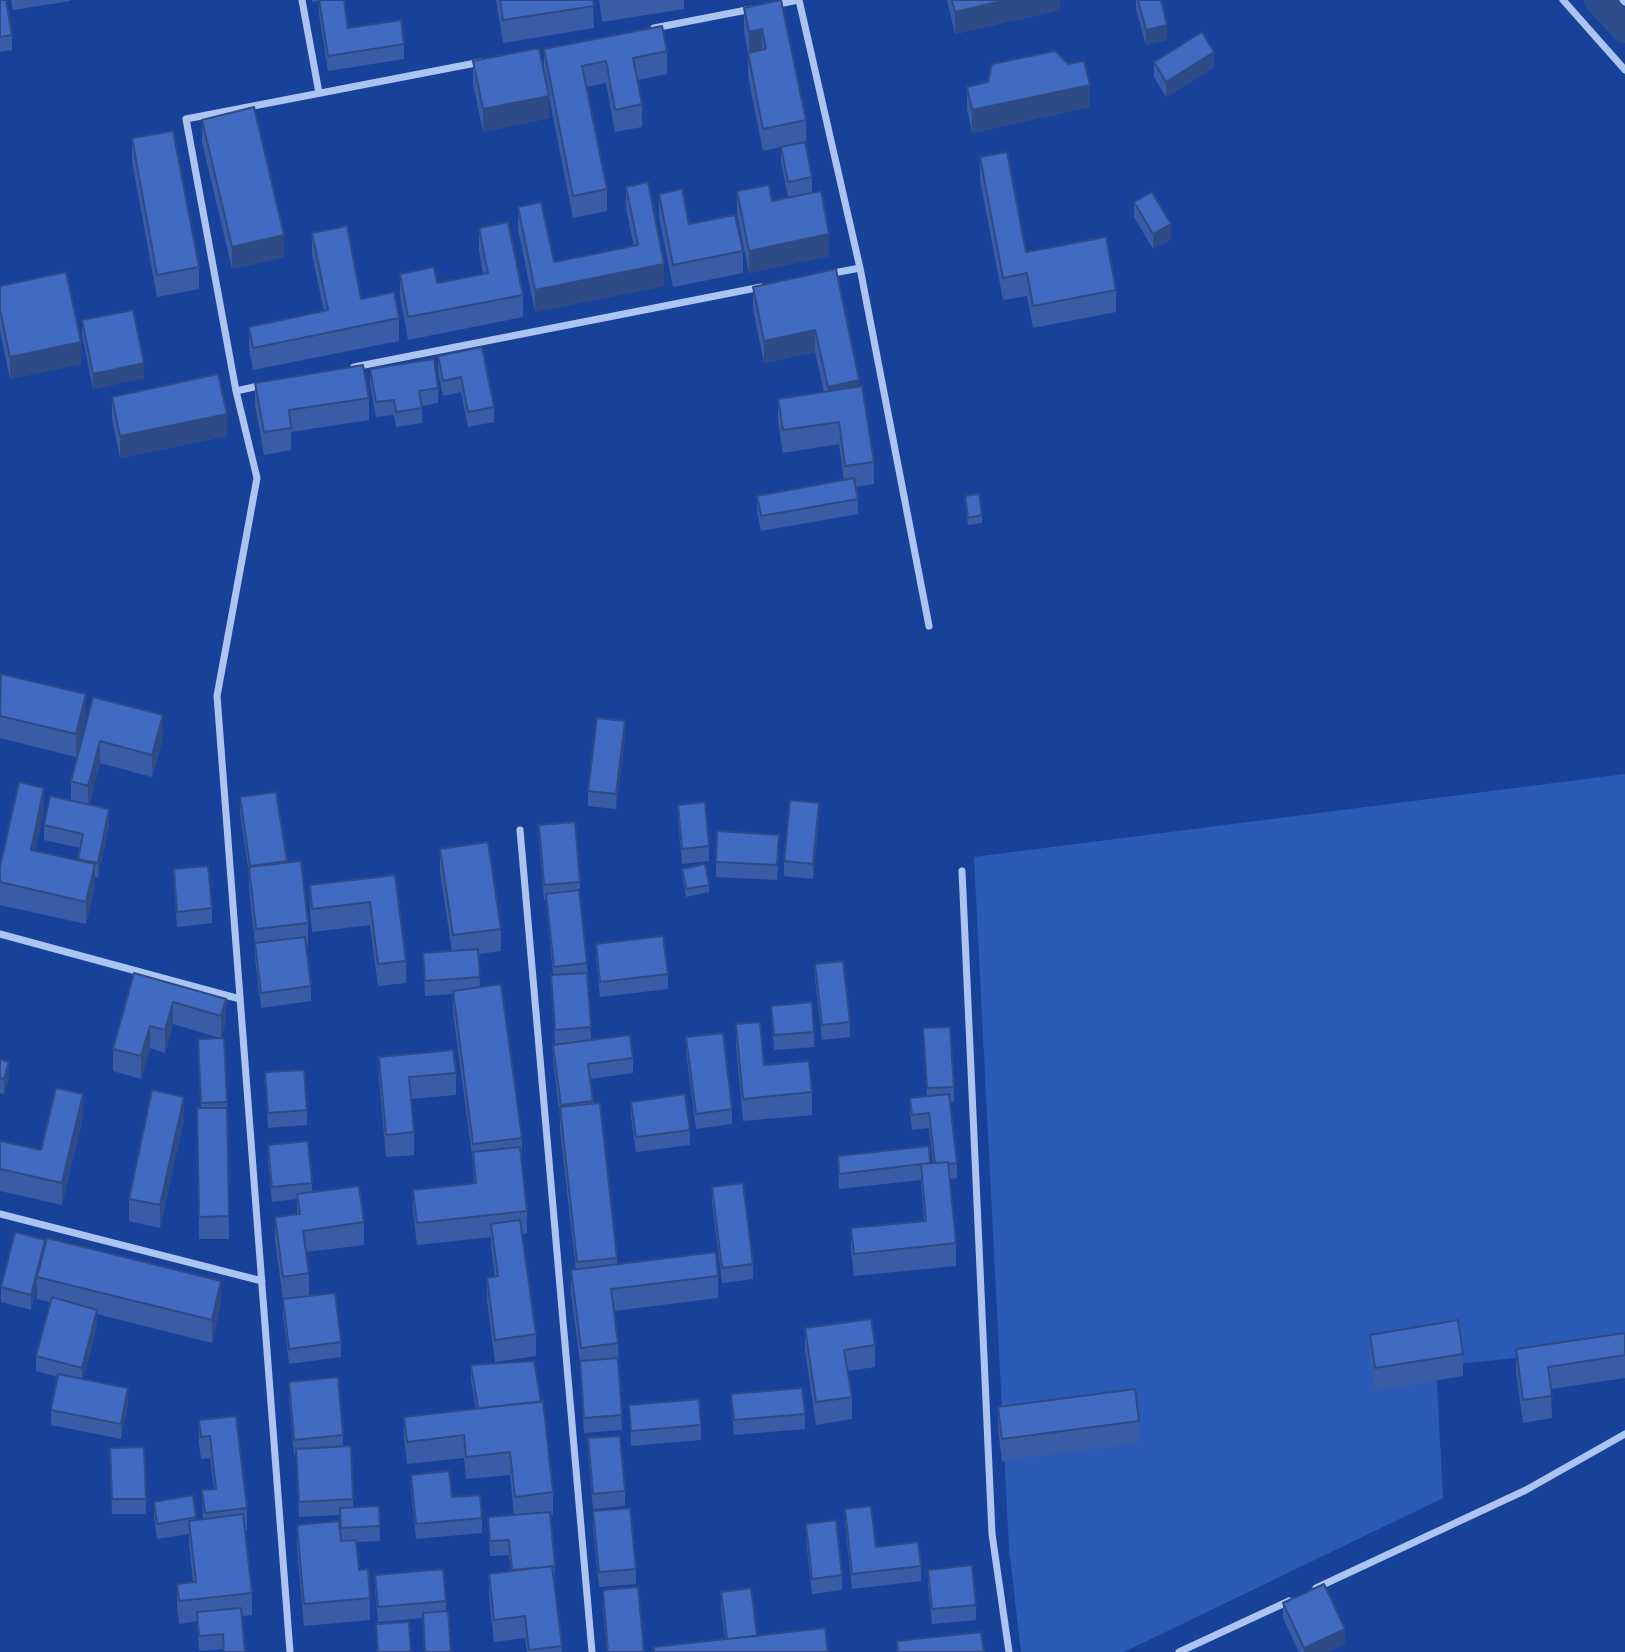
<!DOCTYPE html>
<html>
<head>
<meta charset="utf-8">
<style>
	body { margin:0 }
	canvas { display:block; background:#184299 }
</style>
</head>
<body>
<canvas width="1625" height="1652"></canvas>
<script>
const g = document.querySelector('canvas').getContext('2d');
g.lineJoin = 'round';
function fill(path, color) {
  g.fillStyle = color;
  g.fill(path, 'evenodd');
}
function trace(path, color, width, dash) {
  g.strokeStyle = color;
  g.lineWidth = width;
  g.lineCap = dash ? 'butt' : 'round';
  g.setLineDash(dash || []);
  g.stroke(path);
}
fill(new Path2D(`
	M1625,774V1347L1436,1366L1443,1498L1124,1652H1021L1009,1548L974,857Z`), '#2b5bb6');
trace(new Path2D(`
	M1598,0L1625,29`), '#2e4d8d', 28);
trace(new Path2D(`
	M302,0L319,93
	M799,0L860,268L828,274
	M1563,0L1625,70
	M1623,0L1625,2
	M774,5L798,0
	M654,28L752,9
	M860,268L929,626
	M354,367L761,287
	M263,385L236,391L257,478L217,696L290,1652
	M236,391L186,119L481,62
	M520,830L592,1652
	M962,871L992,1534L1009,1652
	M0,934L240,999
	M0,1214L262,1281
	M1316,1588L1526,1490L1625,1434
	M1179,1652L1289,1601`), '#acc4f1', 7);
fill(new Path2D(`
	M0,0L12,35V50L0,52Z
	M11,0H70V1L13,10Z
	M312,0H344L348,28L404,44V59L328,71L319,14V1L312,2Z
	M496,0H593L594,28L503,43Z
	M599,0H684V9L602,22Z
	M781,0L806,120V142L805,143L812,177V192L788,197L781,162V147L763,151L748,76V53L744,31V8Z
	M947,0H1060V10L955,34Z
	M1136,0H1161L1167,40L1146,45L1136,9Z
	M544,49L667,51V74L637,80L642,104V127L615,132L606,83L587,87L607,189V211L573,218L544,71Z
	M473,61L549,118L483,132L473,84Z
	M1154,62L1214,67L1166,97L1154,77Z
	M967,87L1090,107L972,133L967,109Z
	M202,120L284,257L232,269L202,142Z
	M132,138L199,267V289L157,297L132,161Z
	M980,157L1026,252L1116,290V312L1033,328L1027,296L1003,300L980,180Z
	M626,187L664,286L535,312L518,229V207L554,262L634,246L626,209Z
	M737,191L772,201L829,256L749,273L737,214Z
	M659,194L689,224L743,251V273L673,287L659,217Z
	M1134,202L1171,239L1153,249L1134,217Z
	M479,228L523,295V317L408,340L400,296V274L437,283L483,274L479,250Z
	M312,233L361,299L399,318V341L253,370L249,349V327L324,311L312,255Z
	M836,269L874,462V484L855,487L858,499V514L761,531L757,511V496L844,480L839,444L783,453L778,422V399L824,392L815,352L764,363L753,309V287Z
	M0,286L81,364L10,379L0,332Z
	M82,320L144,378L93,389L82,335Z
	M438,356L494,407V422L468,427L461,392L443,396L438,371Z
	M370,369L438,388V403L422,406V423L396,427L394,415L376,417L370,384Z
	M255,383L369,398V420L291,432V450L264,455L255,405Z
	M112,397L227,436L120,458L112,419Z
	M965,496L982,515V523L968,525L965,504Z
	M0,677L86,716L76,757L0,738Z
	M93,697L163,738L152,777L100,763L89,805L109,824L98,878L95,877V886L86,924L0,905V854V866L44,810L35,851L78,860L80,848L44,840V825L71,801V781Z
	M625,736L616,809L588,806V791Z
	M276,792L287,863L308,923V945L306,946L311,986V1001L261,1008L255,958V943L249,890V874L240,812V797Z
	M678,805L709,846V861L682,864L678,820Z
	M819,818L813,879L784,876V861Z
	M539,825L580,882V897L587,963L591,1040L633,1058V1073L590,1079L617,1258V1265L718,1276V1298L614,1311L618,1343L622,1430L584,1433L580,1362L571,1293V1270H576L560,1130V1117L553,1060V1045L555,1044L551,975H553L546,900H544L539,840Z
	M440,849L501,929V951L479,954L480,987L522,1138V1159L527,1211V1233L522,1234L536,1334V1356L495,1362L487,1300V1278L495,1277L491,1246V1237L417,1245L413,1212V1190L474,1183L473,1162L453,1013V994L425,996L423,953L452,951L440,872Z
	M779,850L777,880L716,877V862Z
	M174,869L212,908V923L177,927L174,884Z
	M682,869L709,885V892L686,897L682,876Z
	M395,875L406,961V983L378,986L370,925L312,932L310,908V885Z
	M596,944L668,974V989L600,997L596,959Z
	M815,964L850,1022V1037L822,1040L815,979Z
	M134,973L226,999V1021L221,1038L227,1102L229,1239H199L197,1108H201L198,1039L220,1038L173,1024L165,1053L150,1048L141,1079L113,1071V1049Z
	M771,1006L814,1032V1047L774,1050Z
	M736,1024L764,1065L812,1092V1115L743,1121L736,1046Z
	M923,1028L954,1087V1102H950L957,1163V1178L950,1179L956,1243V1266L854,1276L851,1250V1228L924,1221L921,1180L839,1189L838,1171V1156L933,1163L929,1128L912,1130L910,1113V1098L927,1096Z
	M686,1037L732,1109V1124L696,1129L686,1052Z
	M379,1057L456,1073V1095L411,1099L414,1132V1155L386,1157L379,1079Z
	M0,1059L9,1077L4,1094L0,1093Z
	M265,1072L307,1110V1125L268,1128Z
	M631,1102L690,1130V1145L636,1152L631,1117Z
	M83,1117L62,1205L0,1191V1141L41,1150Z
	M184,1119L160,1228L129,1221V1199Z
	M268,1145L312,1183V1192L364,1222V1245L306,1252L309,1273V1296L283,1299L275,1240V1217L297,1215V1199L272,1202L268,1160Z
	M712,1187L753,1264V1279L722,1283L712,1202Z
	M45,1247L221,1303L212,1343L97,1314V1325L83,1379L128,1403L121,1439L51,1425V1410L58,1377L36,1371V1356L50,1302L37,1299V1284L31,1310L1,1302V1287Z
	M283,1299L341,1342V1357L289,1364L283,1314Z
	M805,1328L875,1345V1367L848,1371L852,1397V1419L816,1425L805,1350Z
	M1625,1333V1378L1551,1389L1552,1418L1523,1423L1516,1372V1349Z
	M1370,1335L1463,1354V1376L1375,1391L1370,1357Z
	M471,1365L553,1492V1515H550L555,1566L554,1581L562,1652H527L525,1638L494,1642L489,1596V1574L511,1571L509,1555L490,1556L488,1517L514,1515L510,1475L466,1479L464,1458L407,1464L404,1439V1417L476,1409L471,1380Z
	M289,1382L343,1435V1446L353,1499V1507L379,1506L380,1541L356,1542L359,1570L370,1598V1620L304,1626L297,1547V1525L340,1535V1515L299,1517L296,1455H294L289,1397Z
	M731,1394L805,1414V1429L734,1435Z
	M629,1405L701,1425V1440L631,1446Z
	M998,1407L1139,1421V1443L1002,1461L998,1429Z
	M236,1416L247,1508V1530L245,1531L252,1593V1615L242,1616L245,1652H223V1649L199,1651L197,1621L179,1624L177,1607V1584L193,1582L189,1543V1534L157,1539L154,1517V1502L196,1517V1520L203,1519L202,1490L214,1489L210,1458L201,1459L199,1443V1420Z
	M588,1438L625,1491V1506L593,1509L588,1453Z
	M110,1463L146,1499V1514H112Z
	M411,1475L452,1497L482,1518V1533L416,1539L411,1490Z
	M845,1509L876,1547L921,1566V1581L852,1589L845,1524Z
	M593,1511L636,1569V1584L599,1587L593,1526Z
	M806,1524L842,1575V1590L812,1594L806,1539Z
	M928,1570L976,1605V1620L932,1624L928,1585Z
	M375,1575L446,1601V1612L451,1652H424L423,1618L378,1622L375,1590Z
	M603,1590L644,1652H607L603,1606Z
	M721,1592L757,1636L725,1639L721,1607Z
	M1283,1603L1345,1644L1328,1652H1299L1283,1618Z`), '#385ca5');
fill(new Path2D(`
	M1006,0H1060V10L955,34V12Z
	M1167,25V40L1146,45V30Z
	M762,29V52L749,55V32Z
	M1214,52V67L1166,97V82Z
	M1090,85V107L972,133V110Z
	M549,96V118L483,132V109Z
	M1171,224V239L1153,249V234Z
	M829,234V256L749,273V251Z
	M284,235V257L232,269V247Z
	M664,264V286L535,312V290Z
	M815,330V352L764,363V341Z
	M81,342V364L10,379V357Z
	M144,363V378L93,389V374Z
	M859,380V402L828,410V387Z
	M227,414V436L120,458V436Z
	M86,694V716L76,757V734Z
	M163,715V738L152,777V755Z
	M625,721V736L616,809V794Z
	M100,741V763L88,809V786Z
	M44,788V810L31,872V850Z
	M819,803V818L813,879V864Z
	M109,809V824L98,878V863Z
	M95,864V886L86,924V902Z
	M226,999V1021L221,1038V1016Z
	M173,1002V1024L165,1053V1030Z
	M150,1026V1048L141,1079V1056Z
	M9,1062V1077L4,1094V1079Z
	M83,1094V1117L62,1205V1183Z
	M184,1097V1119L160,1228V1205Z
	M45,1240V1255L37,1277V1284L31,1310V1295Z
	M221,1281V1303L212,1343V1320Z
	M97,1310V1325L82,1383V1368Z
	M128,1388V1403L121,1439V1424Z
	M1345,1629V1644L1328,1652H1304V1648Z`), '#2e4b86');
const building = new Path2D(`
	M0,0H6L12,35L0,37Z
	M319,0H344L348,28L401,20L404,44L328,56Z
	M500,0H593L594,6L503,20Z
	M781,0L806,120L763,129L748,53L766,49L762,29L749,32L744,8Z
	M952,0H1006L955,12Z
	M1138,0H1161L1167,25L1146,30Z
	M662,26L667,51L633,58L642,104L615,110L606,61L582,66L607,189L573,196L544,49Z
	M1202,32L1214,52L1166,82L1154,62Z
	M539,48L549,96L483,109L473,61Z
	M1055,51L1068,64L1084,61L1090,85L972,110L967,87L988,82L992,64Z
	M254,107L284,235L232,247L202,120Z
	M173,131L199,267L157,275L132,138Z
	M805,142L812,177L788,182L781,147Z
	M1007,152L1026,252L1106,237L1116,290L1033,306L1027,273L1003,278L980,157Z
	M648,182L664,264L535,290L518,207L541,202L554,262L638,245L626,187Z
	M769,185L772,201L821,191L829,234L749,251L737,191Z
	M682,189L689,224L735,215L743,251L673,265L659,194Z
	M1152,192L1171,224L1153,234L1134,202Z
	M508,222L523,295L408,317L400,274L434,267L437,283L488,273L479,228Z
	M347,226L361,299L394,292L399,318L253,348L249,327L328,310L312,233Z
	M836,269L859,380L828,387L815,330L764,341L753,287Z
	M66,272L81,342L10,357L0,310V286Z
	M133,310L144,363L93,374L82,320Z
	M482,347L494,407L468,412L461,377L443,381L438,356Z
	M434,359L438,388L419,391L422,408L396,412L394,400L376,402L370,369Z
	M363,365L369,398L289,410L291,428L264,432L255,383Z
	M218,374L227,414L120,436L112,397Z
	M862,386L874,462L845,466L839,422L783,430L778,399Z
	M854,478L858,499L761,516L757,496Z
	M979,494L982,515L968,518L965,496Z
	M1,674L86,694L76,734L0,716Z
	M93,697L163,715L152,755L100,741L88,786L71,781Z
	M597,718L625,721L616,794L588,791Z
	M19,782L44,788L31,850L95,864L86,902L0,882V867Z
	M276,792L287,861L250,866L240,797Z
	M50,796L109,809L98,863L78,859L83,834L44,825Z
	M790,800L819,803L813,864L784,861Z
	M705,802L709,846L682,849L678,805Z
	M575,822L580,882L544,885L539,825Z
	M717,831L779,835L777,865L716,862Z
	M488,842L501,929L453,935L440,849Z
	M301,861L308,923L256,929L249,867Z
	M705,864L709,885L686,889L682,869Z
	M208,866L212,908L177,912L174,869Z
	M395,875L406,961L378,964L370,902L312,909L310,885Z
	M579,890L587,963L554,967L546,894Z
	M663,936L668,974L600,982L596,944Z
	M305,937L311,986L261,993L255,943Z
	M478,949L480,977L425,981L423,953Z
	M843,961L850,1022L822,1025L815,964Z
	M134,973L226,999L221,1016L173,1002L165,1030L150,1026L141,1056L113,1049Z
	M587,973L591,1027L555,1030L551,975Z
	M501,984L522,1138L473,1144L453,991Z
	M812,1002L814,1032L774,1035L771,1006Z
	M760,1022L764,1065L809,1061L812,1092L743,1099L736,1024Z
	M950,1027L954,1087L927,1088L923,1028Z
	M723,1033L732,1109L696,1114L686,1037Z
	M630,1035L633,1058L588,1064L593,1101L561,1105L553,1045Z
	M224,1038L227,1102L201,1103L198,1039Z
	M453,1050L456,1073L409,1077L414,1132L386,1135L379,1057Z
	M0,1059L9,1062L4,1079L0,1078Z
	M304,1070L307,1110L268,1113L265,1072Z
	M56,1088L83,1094L62,1183L0,1169V1141L41,1150Z
	M152,1090L184,1097L160,1205L129,1199Z
	M685,1094L690,1130L636,1137L631,1102Z
	M949,1094L957,1163L948,1164V1162L935,1163L929,1113L912,1115L910,1098Z
	M600,1103L617,1258L577,1262L560,1107Z
	M197,1108H227L229,1216L199,1217Z
	M308,1141L312,1183L272,1187L268,1145Z
	M929,1146L930,1163L839,1174L838,1156Z
	M520,1147L527,1211L417,1223L413,1190L476,1183L473,1152Z
	M948,1162L956,1243L854,1254L851,1228L926,1221L921,1164Z
	M743,1183L753,1264L722,1268L712,1187Z
	M359,1186L364,1222L303,1231L309,1273L283,1277L275,1217L300,1214L297,1194Z
	M520,1220L536,1334L495,1340L487,1278L498,1276L491,1224Z
	M15,1232L45,1240L31,1295L1,1287Z
	M47,1238L221,1281L212,1320L37,1277Z
	M716,1252L718,1276L611,1289L618,1343L581,1348L571,1270Z
	M335,1293L341,1342L289,1349L283,1299Z
	M52,1297L97,1310L82,1368L36,1356Z
	M871,1319L875,1345L844,1350L852,1397L816,1402L805,1328Z
	M1458,1320L1463,1354L1375,1368L1370,1335Z
	M1625,1333V1355L1548,1367L1552,1396L1523,1400L1516,1349Z
	M618,1358L622,1415L584,1418L580,1361Z
	M534,1361L541,1402L478,1408L471,1365Z
	M58,1374L128,1388L121,1424L51,1410Z
	M338,1377L343,1435L294,1440L289,1382Z
	M802,1388L805,1414L734,1420L731,1394Z
	M1135,1389L1139,1421L1002,1439L998,1407Z
	M699,1399L701,1425L631,1431L629,1405Z
	M543,1401L553,1492L515,1497L510,1452L466,1457L464,1435L407,1442L404,1417Z
	M236,1416L247,1508L205,1513L202,1490L216,1489L210,1436L201,1437L199,1420Z
	M620,1436L625,1491L593,1494L588,1438Z
	M351,1446L353,1499L299,1502L296,1449Z
	M144,1447L146,1499H112L110,1448Z
	M449,1471L452,1497L480,1495L482,1518L416,1524L411,1475Z
	M193,1495L196,1517L157,1524L154,1502Z
	M379,1506L380,1526L341,1528L340,1508Z
	M871,1506L876,1547L918,1542L921,1566L852,1574L845,1509Z
	M630,1508L636,1569L599,1572L593,1511Z
	M550,1512L555,1566L512,1570L509,1540L490,1541L488,1517Z
	M243,1514L252,1593L179,1601L177,1584L196,1582L189,1521Z
	M836,1520L842,1575L812,1579L806,1524Z
	M339,1521L341,1541L356,1540L359,1570L368,1569L370,1598L304,1604L297,1525Z
	M972,1565L976,1605L932,1609L928,1570Z
	M552,1566L562,1646L529,1650L525,1616L494,1620L489,1574Z
	M443,1569L446,1601L378,1607L375,1575Z
	M1324,1584L1345,1629L1304,1648L1283,1603Z
	M638,1587L644,1652H608L603,1590Z
	M751,1588L757,1636L727,1639L721,1592Z
	M241,1608L245,1652H224L223,1634L199,1636L197,1612Z
	M448,1611L451,1652H425L423,1613Z
	M409,1622L411,1652H378L376,1624Z
	M825,1628L828,1652H654V1647Z
	M981,1632L984,1652H898L897,1641Z`);
fill(building, '#416bc0');
trace(building, '#2e4b86', 2);
</script>
</body>
</html>
